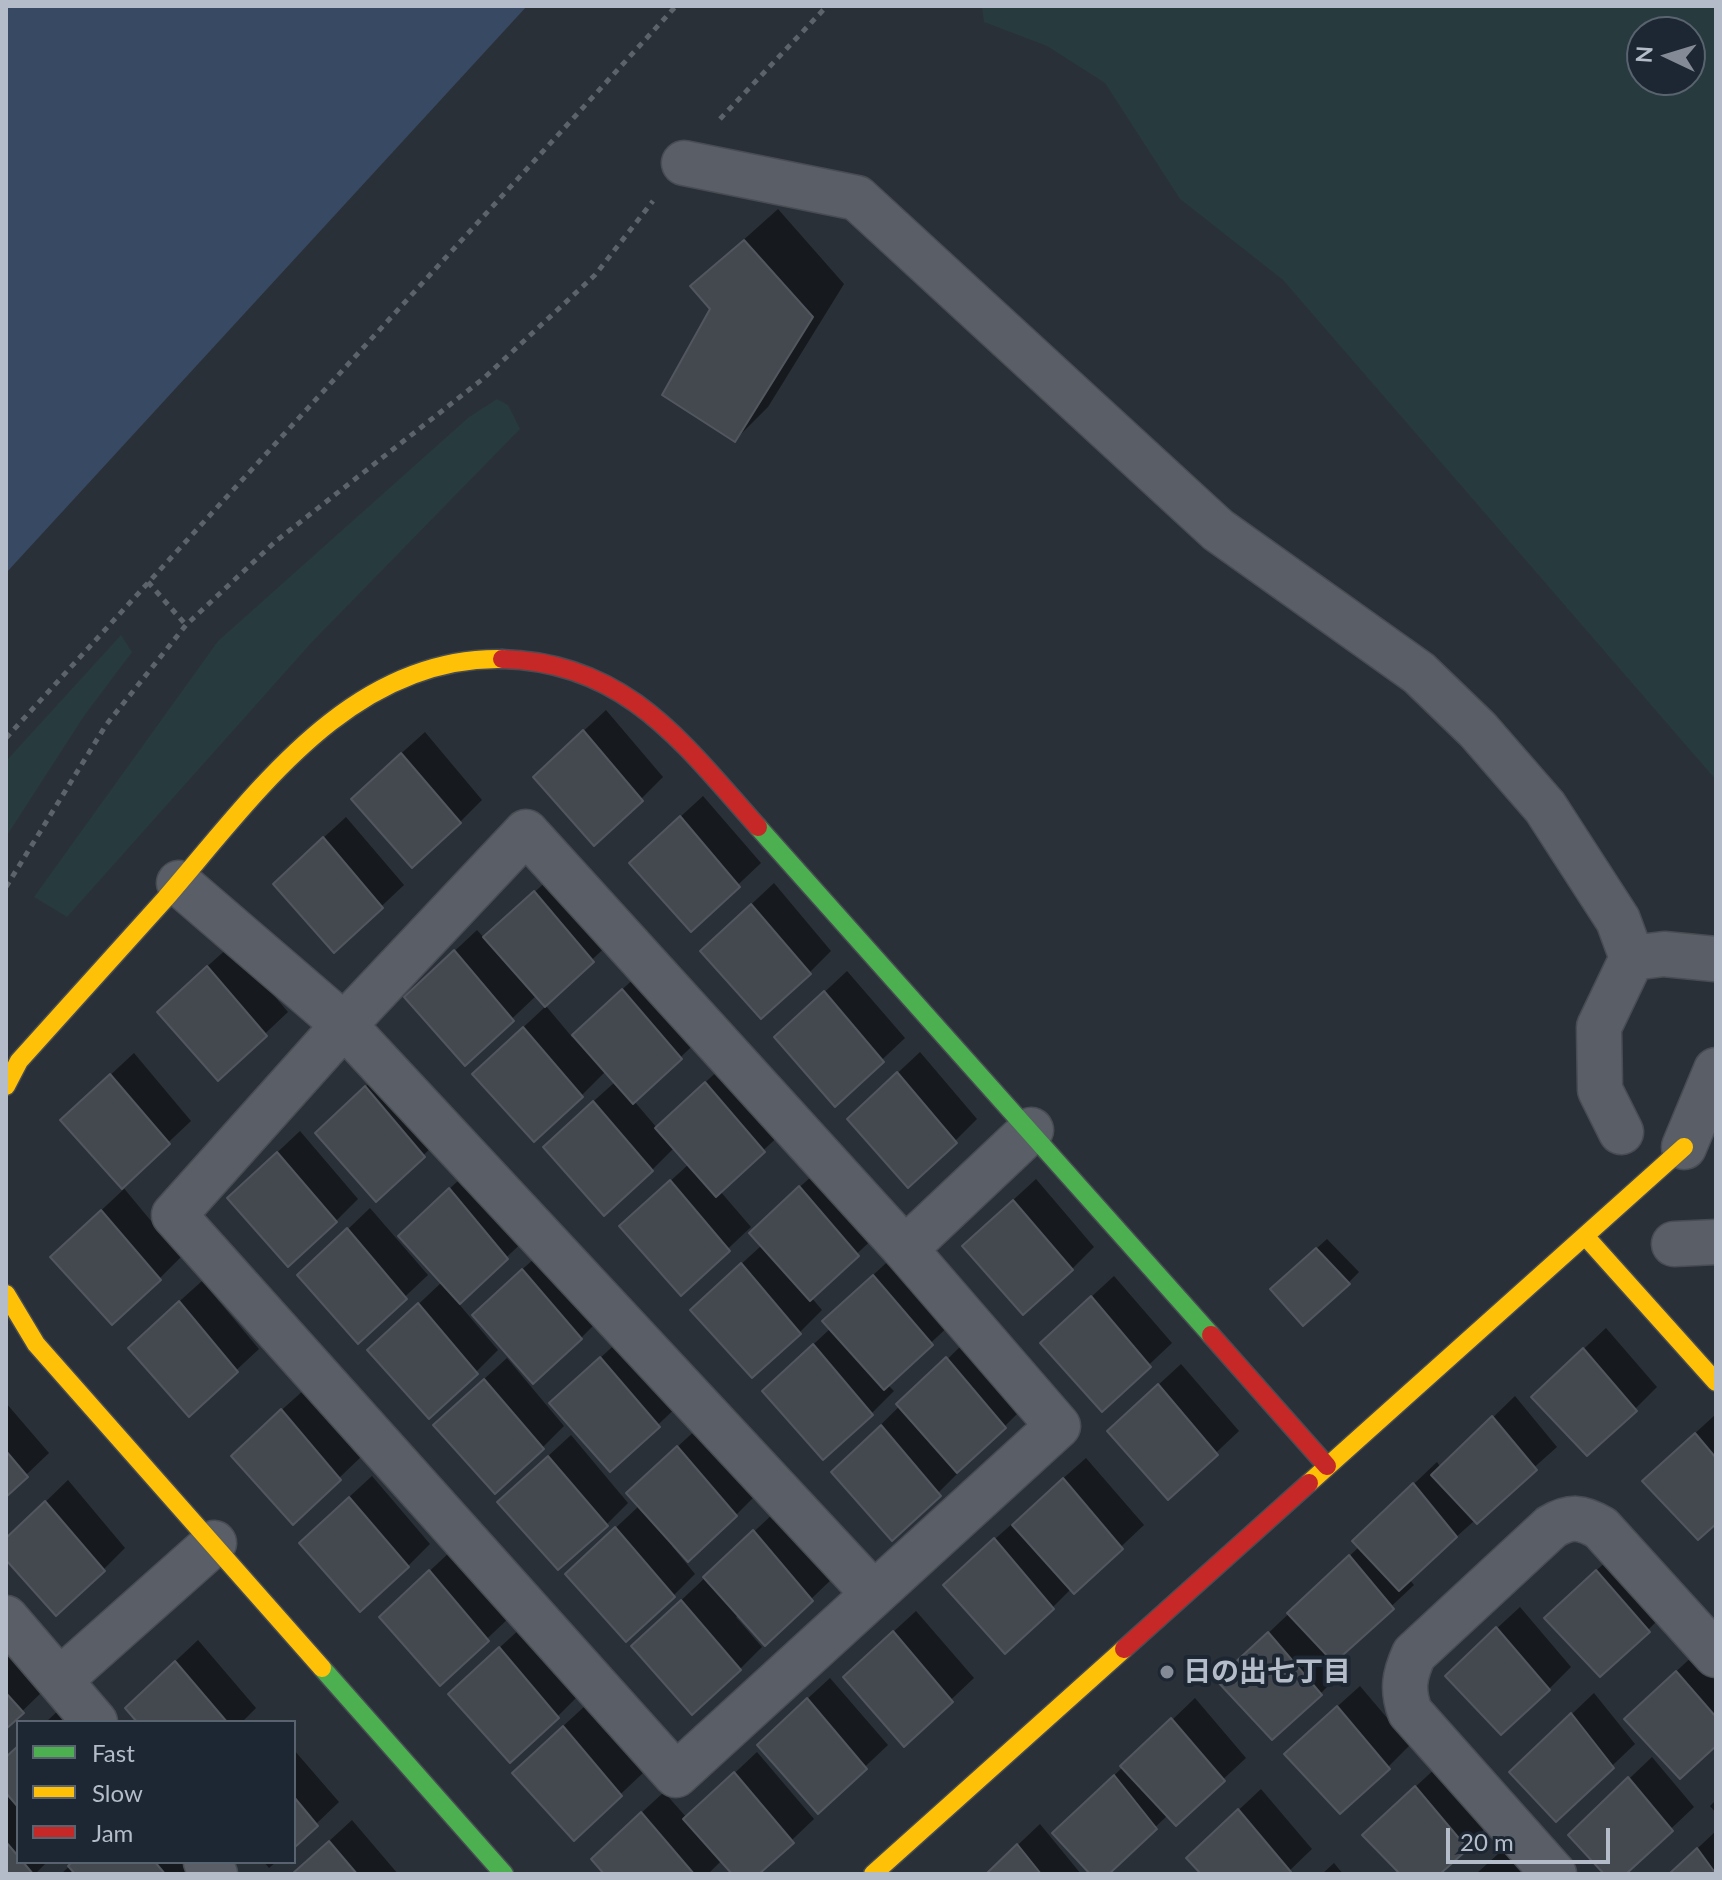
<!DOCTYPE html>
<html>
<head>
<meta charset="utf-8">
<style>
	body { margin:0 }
	#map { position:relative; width:1722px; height:1880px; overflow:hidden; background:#2a3038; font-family:Lato,sans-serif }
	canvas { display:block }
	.frame { position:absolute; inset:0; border:8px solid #b4bcc9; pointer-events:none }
	.legend { position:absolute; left:16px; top:1720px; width:280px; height:144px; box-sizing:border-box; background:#1d2633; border:2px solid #59626f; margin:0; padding:10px 14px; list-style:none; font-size:24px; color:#b4bcc9 }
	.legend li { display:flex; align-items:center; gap:16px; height:40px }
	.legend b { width:40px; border:2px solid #59626f }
	.north { position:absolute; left:1626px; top:16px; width:80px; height:80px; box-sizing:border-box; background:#1d2633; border:2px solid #59626f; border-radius:50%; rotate:274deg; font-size:22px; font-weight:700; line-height:32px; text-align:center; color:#b4bcc9 }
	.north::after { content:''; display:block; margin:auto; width:28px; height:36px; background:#848b96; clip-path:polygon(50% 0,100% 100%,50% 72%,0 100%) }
	.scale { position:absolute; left:1446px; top:1828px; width:164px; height:36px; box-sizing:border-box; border:4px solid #b4bcc9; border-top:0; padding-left:10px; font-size:24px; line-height:28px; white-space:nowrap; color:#b4bcc9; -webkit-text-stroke:6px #1d2633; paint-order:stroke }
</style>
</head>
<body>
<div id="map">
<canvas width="1722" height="1880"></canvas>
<div class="frame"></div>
<ul class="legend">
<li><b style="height:10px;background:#4caf50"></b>Fast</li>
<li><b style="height:10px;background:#ffc107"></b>Slow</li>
<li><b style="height:10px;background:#c62828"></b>Jam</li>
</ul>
<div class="north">N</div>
<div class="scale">20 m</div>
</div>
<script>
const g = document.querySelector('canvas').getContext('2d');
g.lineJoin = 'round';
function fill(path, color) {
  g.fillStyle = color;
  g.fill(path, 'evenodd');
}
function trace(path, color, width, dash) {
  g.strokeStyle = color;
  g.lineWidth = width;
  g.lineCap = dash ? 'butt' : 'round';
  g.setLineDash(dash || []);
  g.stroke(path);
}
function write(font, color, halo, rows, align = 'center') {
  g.font = font + ' Lato,"Noto Sans JP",sans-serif';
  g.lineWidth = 8;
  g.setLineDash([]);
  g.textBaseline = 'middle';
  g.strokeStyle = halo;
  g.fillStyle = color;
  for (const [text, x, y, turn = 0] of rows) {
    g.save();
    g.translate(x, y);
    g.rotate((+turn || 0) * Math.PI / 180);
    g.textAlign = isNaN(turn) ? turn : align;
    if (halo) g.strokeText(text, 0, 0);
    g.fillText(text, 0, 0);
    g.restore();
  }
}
fill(new Path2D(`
	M982,6H1716V780L1283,280L1180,199L1105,83L1047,46L984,22ZM1642,32H1690V80H1642Z
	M497,399L508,405L520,429L312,642L67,917L34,897L218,641L469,417Z
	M121,635L132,652L84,716L6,837V761Z`), '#273a3e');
fill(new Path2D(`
	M6,6H527L6,573Z`), '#384963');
fill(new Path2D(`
	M778,209L844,284L768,407L735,440L712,309L692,286Z
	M606,710L663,777L641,799L558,755Z
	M425,732L482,800L460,822L375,777Z
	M703,796L761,863L691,929L654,841Z
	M346,817L404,885L335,950L297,862Z
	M557,871L615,938L545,1004L537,995L465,1063L429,975L477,930L485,939Z
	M774,883L831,951L809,973L725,929Z
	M231,945L288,1012L218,1078L181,990Z
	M645,968L703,1036L634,1101L657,1128L728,1061L786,1129L720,1191L751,1227L681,1293L644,1205L689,1164L674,1148L652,1170L567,1125L615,1082L605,1072L581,1096L497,1052L546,1006L572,1037Z
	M847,971L905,1038L835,1104L799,1016Z
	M920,1052L977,1119L955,1141L872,1097Z
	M134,1053L191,1121L122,1186L181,1257L159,1279L75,1235L124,1189L62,1120Z
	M388,1066L446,1134L376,1199L339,1111Z
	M300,1131L358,1199L336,1221L252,1176Z
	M823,1166L880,1232L811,1297L822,1310L800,1332L715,1288L762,1245L773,1211Z
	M472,1168L529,1236L458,1303L498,1350L476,1372L392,1329L442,1282L422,1214Z
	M1036,1179L1094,1247L1072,1269L987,1224Z
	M370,1208L428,1275L358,1341L322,1254Z
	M1327,1239L1359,1272L1348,1283L1283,1279Z
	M546,1248L603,1316L581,1338L496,1293Z
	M896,1254L953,1322L887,1384L894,1391L872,1413L787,1369L831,1328L847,1299Z
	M1114,1276L1172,1343L1102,1409L1065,1321Z
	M202,1281L259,1349L189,1414L152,1326Z
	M1606,1328L1657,1387L1635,1409L1556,1375Z
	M623,1337L681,1403L611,1469L574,1382Z
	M970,1337L1027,1404L893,1538L855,1450Z
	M507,1358L564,1426L542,1448L458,1403Z
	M1181,1364L1239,1431L1169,1497L1132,1409Z
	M305,1389L362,1456L293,1522L255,1434Z
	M1515,1396L1557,1447L1409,1579L1414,1585L1333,1661L1342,1672L1320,1694L1241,1659L1360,1546L1377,1519L1437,1462L1441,1468Z
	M6,1403L49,1453L6,1494Z
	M1716,1414V1521L1667,1459Z
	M700,1426L758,1493L736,1515L672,1546L695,1574L673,1596L590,1552L640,1505L651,1471Z
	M571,1435L628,1503L606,1525L522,1480Z
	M1086,1458L1144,1525L1074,1591L1072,1588L1053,1607L968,1563Z
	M372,1476L430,1544L408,1566L323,1521Z
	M68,1480L125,1548L103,1570L6,1557V1540Z
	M777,1510L834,1577L765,1643L739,1615L736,1617L762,1647L740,1669L656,1624Z
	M1620,1549L1670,1608L1648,1630L1568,1596Z
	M452,1550L510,1617L440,1683L404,1595Z
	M1520,1607L1571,1667L1549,1689L1469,1654Z
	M916,1611L974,1678L904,1744L867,1656Z
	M522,1627L579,1695L557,1717L473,1672Z
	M198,1640L256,1708L242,1722H140L149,1686Z
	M6,1645L44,1690L6,1727Z
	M1699,1650L1716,1670V1743L1649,1697Z
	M830,1678L888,1745L818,1811L781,1723Z
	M1360,1686L1410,1745L1388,1767L1309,1732Z
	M1594,1693L1635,1744L1556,1819L1534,1750Z
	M1195,1698L1246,1758L1176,1823L1168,1815L1106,1874H1093L1077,1811Z
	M586,1705L643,1773L574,1838L536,1751Z
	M62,1707L75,1722H46Z
	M18,1747V1862H47L35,1874H6V1759Z
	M294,1750L339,1802L294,1845Z
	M757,1752L814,1819L756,1874H735L722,1860L708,1874H607L615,1837L664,1792L687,1818Z
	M1652,1757L1694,1807L1623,1874H1607L1592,1814Z
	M1438,1766L1489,1825L1437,1874H1403L1387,1813Z
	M1261,1789L1312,1849L1286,1874H1204L1211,1836Z
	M1716,1800V1813L1710,1806Z
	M352,1820L398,1874H294L303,1865Z
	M1040,1824L1081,1874H987Z
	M1716,1831V1874H1670Z
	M1509,1844L1535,1874H1476Z
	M74,1862H196L191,1874H61Z
	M264,1862H276L269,1868Z
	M1334,1863L1343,1874H1322Z`), '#0007');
const building = new Path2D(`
	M744,240L813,317L735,442L662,395L710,309L690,286Z
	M583,730L643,801L594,846L533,777Z
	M401,753L461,823L412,868L351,799Z
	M680,816L740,887L691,932L629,863Z
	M323,837L383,908L334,953L273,884Z
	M534,891L594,962L545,1007L483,937Z
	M751,904L811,974L761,1019L700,951Z
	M454,950L514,1021L465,1066L404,997Z
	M207,966L267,1036L218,1081L157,1012Z
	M622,989L682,1059L633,1104L572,1035Z
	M824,991L884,1062L835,1107L774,1037Z
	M523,1027L583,1097L534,1142L472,1074Z
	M897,1072L957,1143L908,1188L847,1119Z
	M110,1074L170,1144L122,1189L60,1120Z
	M705,1082L765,1152L716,1197L655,1128Z
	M365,1086L425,1157L376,1202L315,1133Z
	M593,1101L653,1171L604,1216L543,1147Z
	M277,1152L337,1222L288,1267L227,1198Z
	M670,1180L730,1251L681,1296L619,1226Z
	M799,1186L859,1256L810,1301L749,1233Z
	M449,1188L508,1259L460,1304L398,1236Z
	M1013,1200L1073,1270L1023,1315L962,1246Z
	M101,1210L161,1280L112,1325L50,1257Z
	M347,1228L407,1299L358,1344L297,1275Z
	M1316,1248L1350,1284L1303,1326L1270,1289Z
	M741,1263L801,1334L752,1378L690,1310Z
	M522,1269L582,1339L533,1384L472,1315Z
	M873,1275L933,1345L884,1390L822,1321Z
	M1091,1296L1151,1367L1102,1412L1040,1343Z
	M179,1301L238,1372L189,1417L128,1348Z
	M418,1303L478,1374L429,1419L367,1350Z
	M813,1344L873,1415L823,1460L762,1391Z
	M1583,1348L1637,1411L1587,1456L1531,1397Z
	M600,1357L660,1427L610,1472L549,1403Z
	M946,1357L1006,1428L957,1473L896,1404Z
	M484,1379L544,1449L495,1494L433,1425Z
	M1158,1384L1218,1455L1168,1500L1107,1431Z
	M281,1409L341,1480L293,1525L231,1456Z
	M1492,1416L1537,1470L1477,1524L1431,1475Z
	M881,1425L941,1496L892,1541L831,1472Z
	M1695,1433L1716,1458V1524L1698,1540L1642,1481Z
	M677,1446L737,1516L688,1562L626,1493Z
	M6,1451L28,1477L6,1497Z
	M548,1456L608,1526L558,1570L497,1502Z
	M1063,1478L1123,1549L1074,1594L1012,1525Z
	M1413,1483L1457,1537L1399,1591L1352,1541Z
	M349,1497L409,1567L360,1612L299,1543Z
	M45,1501L105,1571L56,1616L6,1560V1538Z
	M615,1527L675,1597L626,1642L565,1574Z
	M753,1530L813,1601L765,1646L703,1577Z
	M994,1538L1054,1609L1005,1654L943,1585Z
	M1349,1555L1394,1609L1334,1663L1287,1613Z
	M429,1570L489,1641L440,1686L379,1617Z
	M1596,1570L1650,1632L1600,1677L1544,1618Z
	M681,1600L741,1670L692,1715L631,1646Z
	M1496,1627L1550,1690L1501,1735L1445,1676Z
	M893,1631L953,1702L904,1747L843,1677Z
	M1268,1632L1322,1695L1272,1740L1216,1680Z
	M499,1647L559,1718L510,1763L448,1694Z
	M175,1661L227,1722H137L125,1708Z
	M1676,1671L1716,1717V1746L1680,1779L1624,1719Z
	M6,1693L24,1713L6,1729Z
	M807,1698L867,1769L818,1814L757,1745Z
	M1337,1706L1390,1769L1340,1814L1284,1754Z
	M1571,1713L1614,1768L1556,1822L1509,1772Z
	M1171,1718L1225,1781L1176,1826L1120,1766Z
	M563,1726L622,1796L574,1841L512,1773Z
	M18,1746V1807L6,1793V1757Z
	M734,1772L794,1843L759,1874H732L683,1819Z
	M1114,1775L1157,1829L1109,1874H1090L1052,1833Z
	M1628,1777L1673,1831L1626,1874H1604L1568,1835Z
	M1415,1786L1468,1849L1440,1874H1400L1362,1835Z
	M294,1797L318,1826L294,1848Z
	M1238,1809L1291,1872L1289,1874H1201L1186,1858Z
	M641,1812L694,1874H604L591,1859Z
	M329,1841L357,1874H292Z
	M6,1842L18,1856V1862H23L33,1874H6Z
	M1017,1844L1041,1874H986Z
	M1697,1848L1716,1874H1669Z
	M72,1862H155L165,1874H75L68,1866Z`);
fill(building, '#444950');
trace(building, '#52575f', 2);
const street = new Path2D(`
	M684,163L857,198L1218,530L1419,673L1478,730L1545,807L1618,920L1632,958L1599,1027L1600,1090L1621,1132
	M526,832L905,1249L1058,1426L676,1775L174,1215L344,1025Z
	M179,883L344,1025L873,1593
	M1632,958L1664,954L1715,959
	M1684,1147L1716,1070
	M1674,1244L1716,1242
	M905,1249L1031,1130
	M6,1618L95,1722
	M61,1679L214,1543
	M206,1862L215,1874
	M1554,1874L1410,1712C1402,1690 1404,1676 1414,1654L1551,1527C1571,1515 1582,1517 1601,1528L1716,1655`);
const fast = new Path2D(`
	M758,827L1211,1335
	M322,1668L504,1874`);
const slow = new Path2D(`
	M6,1086L19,1061C68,1007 117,953 165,899C255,795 350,656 502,659
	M1586,1237L1716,1382
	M6,1294L36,1344L322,1668
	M1309,1483L1684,1147
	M873,1874L1124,1649`);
const jam = new Path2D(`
	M502,659C626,662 683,743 758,827
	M1211,1335L1327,1466
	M1124,1649L1309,1483`);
trace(street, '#484c53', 47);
trace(fast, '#484c53', 21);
trace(slow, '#484c53', 21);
trace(jam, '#484c53', 21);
trace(new Path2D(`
	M720,119L827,6
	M148,582L186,625
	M6,738L676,6
	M6,887L106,725L186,625L276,541L484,378L595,275L653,201`), '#5d636a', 5, [6, 6]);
trace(street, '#5a5e66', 44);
trace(fast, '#4caf50', 18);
trace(slow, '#ffc107', 18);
trace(jam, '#c62828', 18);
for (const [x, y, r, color] of [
	[1167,1672,8,"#848b96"]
]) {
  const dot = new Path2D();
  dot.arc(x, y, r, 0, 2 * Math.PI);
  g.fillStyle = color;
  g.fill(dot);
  trace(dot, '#1d2633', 3);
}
write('bold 28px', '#b4bcc9', '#1d2633', [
	["日の出七丁目",1183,1672]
], 'left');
</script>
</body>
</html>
